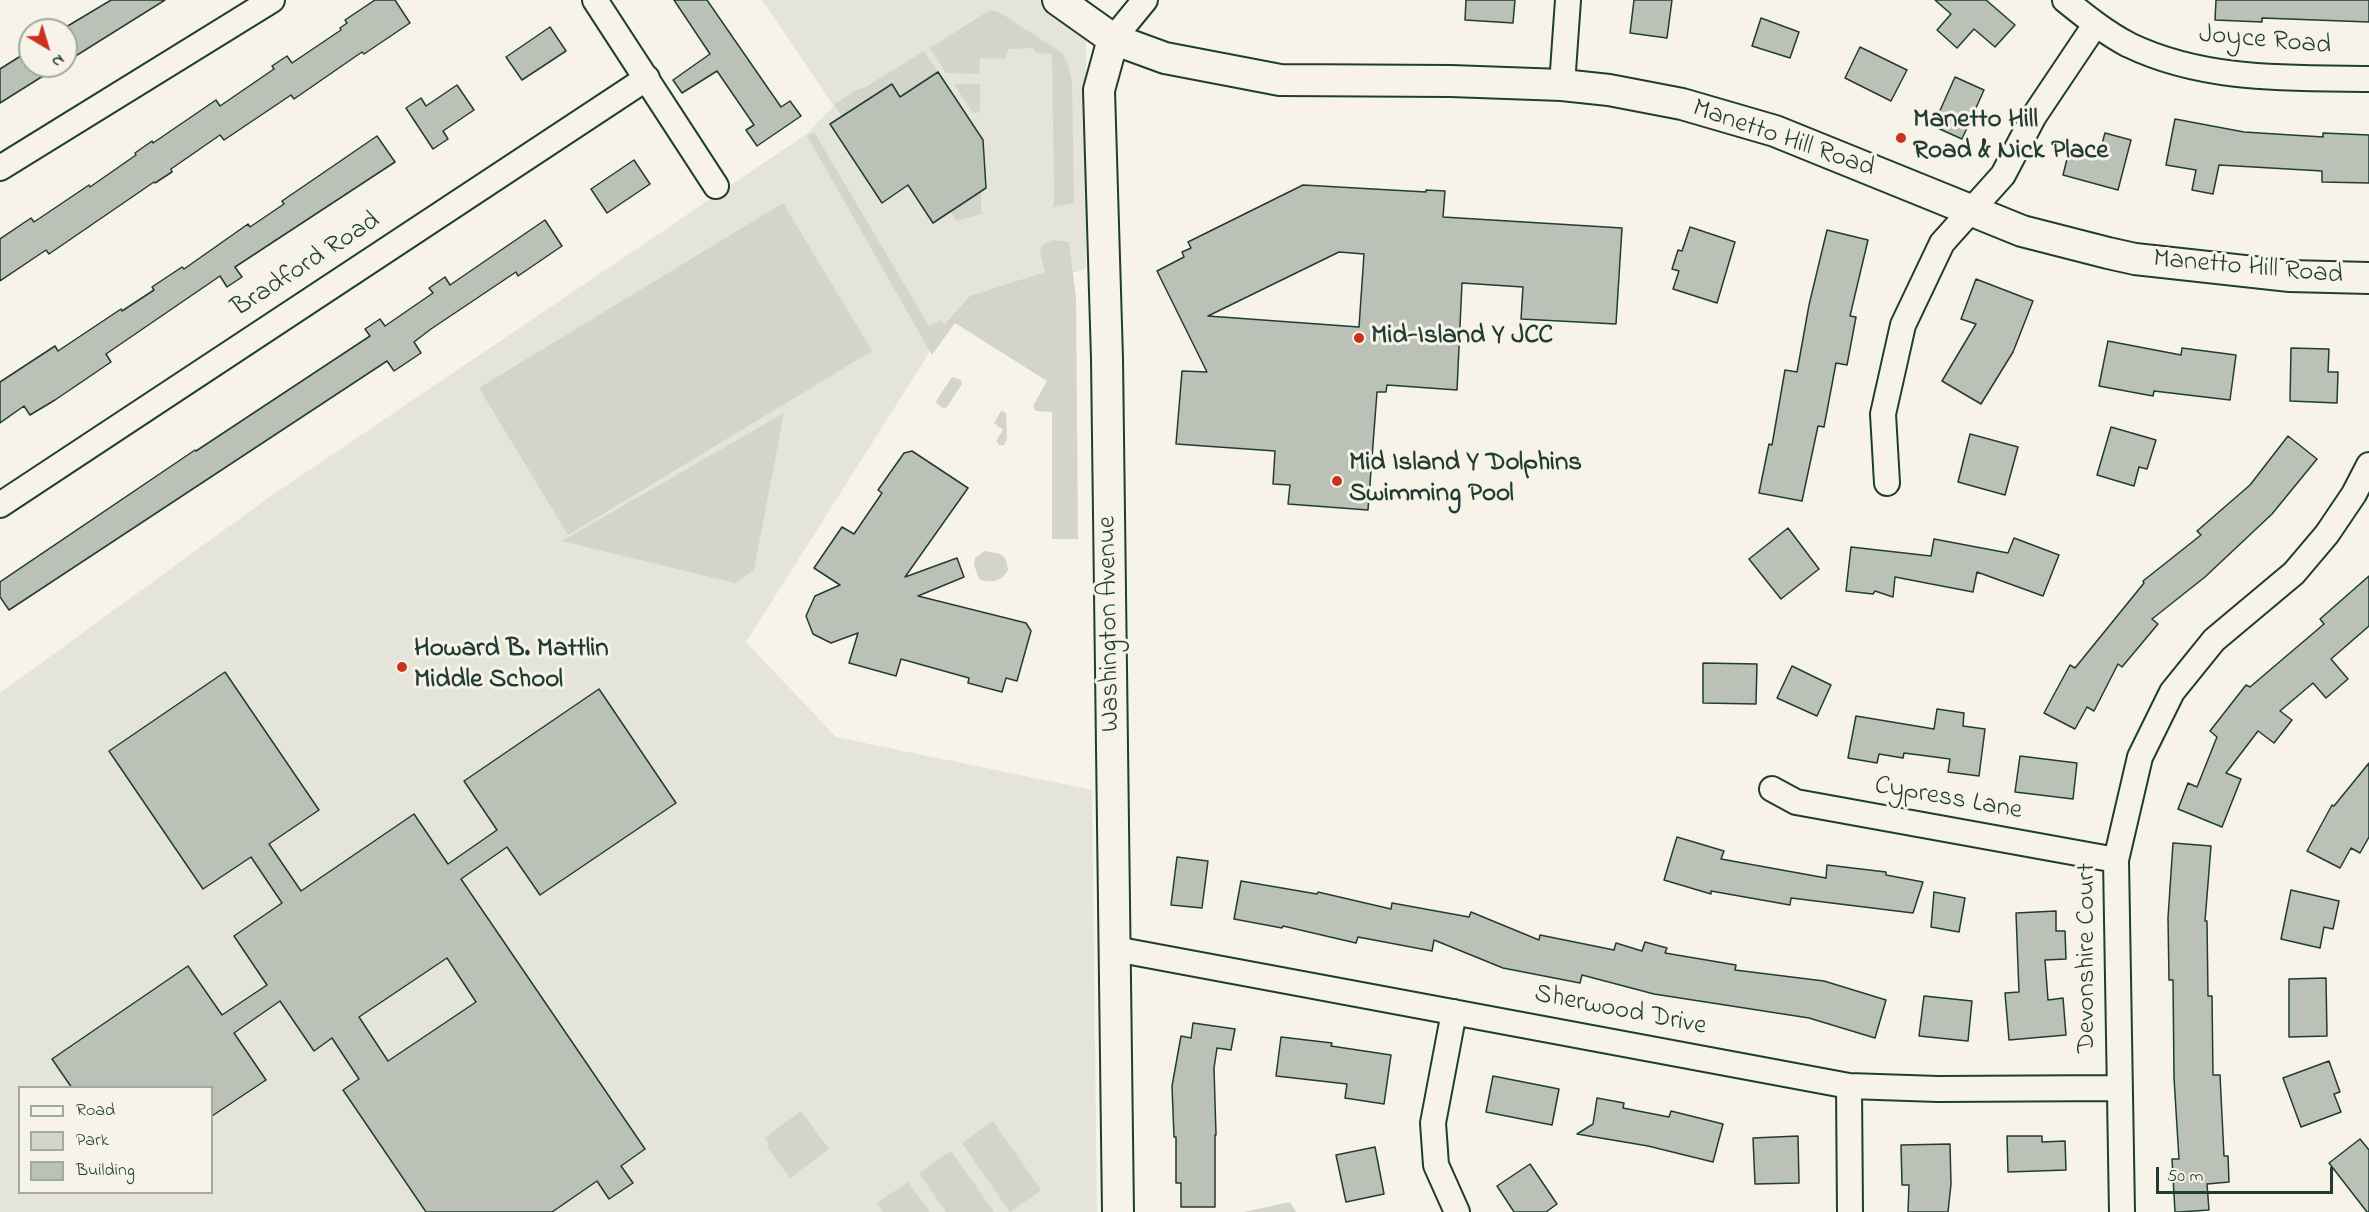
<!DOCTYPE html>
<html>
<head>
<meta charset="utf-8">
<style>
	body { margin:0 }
	#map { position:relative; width:2369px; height:1212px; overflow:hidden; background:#f7f3e8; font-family:"Indie Flower",sans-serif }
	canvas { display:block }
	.legend { position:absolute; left:18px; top:1086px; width:195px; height:108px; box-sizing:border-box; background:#f7f3e8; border:2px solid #a1aaa0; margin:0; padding:8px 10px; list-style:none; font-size:18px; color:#1f3d34 }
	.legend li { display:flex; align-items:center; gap:12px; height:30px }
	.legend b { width:30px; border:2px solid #a1aaa0 }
	.north { position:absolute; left:18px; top:18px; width:60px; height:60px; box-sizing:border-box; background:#f7f3e8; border:2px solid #a1aaa0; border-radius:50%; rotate:142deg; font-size:16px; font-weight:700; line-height:24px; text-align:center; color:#1f3d34 }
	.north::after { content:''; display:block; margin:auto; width:21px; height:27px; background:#c8321e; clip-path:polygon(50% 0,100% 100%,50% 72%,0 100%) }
	.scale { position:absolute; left:2156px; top:1167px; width:177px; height:27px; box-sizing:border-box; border:3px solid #1f3d34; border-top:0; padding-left:8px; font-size:18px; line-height:21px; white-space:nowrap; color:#1f3d34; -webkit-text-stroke:4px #f7f3e8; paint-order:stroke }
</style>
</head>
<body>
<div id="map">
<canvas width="2369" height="1212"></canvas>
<ul class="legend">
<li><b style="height:8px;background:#f7f3e8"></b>Road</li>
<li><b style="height:16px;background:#d3d5ca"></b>Park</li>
<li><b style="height:16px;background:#bbc1b6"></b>Building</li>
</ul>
<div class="north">N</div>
<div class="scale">50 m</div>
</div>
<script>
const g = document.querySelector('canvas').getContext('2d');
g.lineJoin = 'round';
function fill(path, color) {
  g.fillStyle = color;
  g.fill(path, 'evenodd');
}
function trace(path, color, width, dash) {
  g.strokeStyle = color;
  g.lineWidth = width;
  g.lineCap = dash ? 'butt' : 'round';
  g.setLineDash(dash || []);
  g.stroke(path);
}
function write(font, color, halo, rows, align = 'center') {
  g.font = font + ' "Indie Flower",sans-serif';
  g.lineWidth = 6;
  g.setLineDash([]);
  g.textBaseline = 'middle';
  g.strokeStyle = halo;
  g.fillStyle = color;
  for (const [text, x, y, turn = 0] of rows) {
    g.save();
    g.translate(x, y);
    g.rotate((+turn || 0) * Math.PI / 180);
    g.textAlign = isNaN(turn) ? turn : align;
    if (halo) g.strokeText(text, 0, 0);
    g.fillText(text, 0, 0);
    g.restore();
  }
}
fill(new Path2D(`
	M762,0H1080L1086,7V269L974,299L929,353L746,642L836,737L1092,790L1097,1212H0V693L268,498L805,135L834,106ZM20,1088H212V1192H20Z`), '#e5e4d9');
fill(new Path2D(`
	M990,10L999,12L1062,53L1068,64L1072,81L1074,203L1052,207L1054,204V190L1052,54L1036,53L1033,48L1009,49L1005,59L980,58L979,74L946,73L930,48Z
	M924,51L938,72L900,97L891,85L842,116L834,104L858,89L864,88Z
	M954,84H980V110L977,113H973Z
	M814,132L929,326L941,320L944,325L970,296L1045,272L1040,253L1041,246L1052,240L1069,242L1076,297L1078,539H1052V412L1036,411L1033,406L1047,381L955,323L932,355L807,136Z
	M981,191V214L956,221L950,211Z
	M783,203L872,351L568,535L479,388Z
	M952,377L961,380L962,384L947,407L943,408L937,404L936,401Z
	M1001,411L1006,413L1007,439L1004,445H999L996,441L1003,430L994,423Z
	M784,413L754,570L735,583L562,541Z
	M984,551C1001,554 1006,552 1008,570C1003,581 990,584 979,579L974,565L975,558Z
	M801,1111L829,1149L790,1178L767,1147L769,1144L765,1138Z
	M993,1121L1041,1190L1010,1212L962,1143Z
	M951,1151L994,1212H946L919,1173Z
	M908,1182L930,1212H883L877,1203Z
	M1290,1202L1296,1212H1244Z`), '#d3d5ca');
const building = new Path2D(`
	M111,0H165L66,62V27Z
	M375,0H395L410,23L364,54L362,52L294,99L291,95L224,140L220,135L171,169L172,172L155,183L154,182L49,254L46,250L0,281V239L31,218L34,222L89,185L90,187L136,155L135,153L152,141L153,143L216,100L220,106L274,69L272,66L287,56L292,63L341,30L340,28L347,23L345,20Z
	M674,0H707L781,107L790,101L801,116L757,146L746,130L754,125L717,71L682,93L673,80L710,54Z
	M1466,0H1515L1513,23L1465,20Z
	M1634,0H1672L1667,38L1630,33Z
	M1935,0H1986L2015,25L1995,47L1974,29L1957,48L1937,30L1951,14Z
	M2216,0H2369V22L2262,18V22L2215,20Z
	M1761,18L1799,32L1790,58L1752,46Z
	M550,27L566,51L522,80L506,57Z
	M1860,47L1907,70L1891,101L1845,78Z
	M27,52L30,56V66H36L43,76L0,103V69Z
	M938,72L983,140L986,188L933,223L908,185L882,203L830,124L892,84L900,97Z
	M1955,77L1984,90L1962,139L1933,126Z
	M457,85L474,110L443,131L448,139L433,149L406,108L421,98L426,106Z
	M2175,119L2244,132L2323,137V133L2369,135V183L2322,182V171L2219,165L2213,194L2192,190L2196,170L2166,165Z
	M2105,133L2131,140L2118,190L2063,175L2070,147L2099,155Z
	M377,136L395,162L235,267L242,277L227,287L220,276L106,354L111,362L55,400L30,415L24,406L0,423V382L55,346L58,351L121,309L122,311L154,290L152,287L182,267L184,269L248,224L250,227L284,204L282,201Z
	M634,160L650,184L607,213L591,189Z
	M1303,185L1426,192V190L1445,191L1443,217L1622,228L1616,324L1521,319L1523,287L1462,283L1457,390L1387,385L1386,392H1377L1368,510L1288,504L1290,485L1273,484L1275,451L1176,444L1182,371L1207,372L1157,271L1184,257L1182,252L1191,248L1188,242ZM1339,252L1364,254L1359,327L1208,316Z
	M545,220L562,246L518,276L516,272L431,329L414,342L421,353L394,371L387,361L9,610L0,597V582L195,450L196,451L370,336L365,329L380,319L385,326L433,293L429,288L445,277L450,285Z
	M1690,227L1735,242L1717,303L1673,289L1679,271L1672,269L1678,250L1682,251Z
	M1827,230L1868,240L1850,316L1856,317L1847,365L1836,363L1824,427L1818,426L1802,501L1759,493L1769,444L1772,445L1785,370L1797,372L1809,305Z
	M1976,279L2033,301L2013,352L1981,404L1942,381L1976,324L1961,319Z
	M2108,341L2181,355L2182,348L2236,355L2230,400L2154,391L2153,396L2099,386Z
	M2291,348L2329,349L2328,372H2338L2337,403L2290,401Z
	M2111,427L2156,440L2147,469L2139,467L2134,486L2097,475Z
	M1970,434L2018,447L2005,495L1958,482Z
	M2288,436L2317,459L2272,514L2205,577L2152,619L2158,624L2122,667L2118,664L2094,711L2087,707L2075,729L2044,713L2070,665L2075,668L2144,583L2143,581L2201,535L2197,531L2250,485Z
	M912,451L968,488L905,577L957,558L964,577L918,596L1026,623L1031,631L1017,681L1006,678L1002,692L968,683L969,678L901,659L896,676L849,663L858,633L831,643L813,634L806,616L815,596L840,585L814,568L842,527L854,534L882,493L878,490L904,453Z
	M1788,528L1819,569L1781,599L1749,559Z
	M2014,538L2059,555L2043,596L1977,572L1973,592L1895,577L1893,597L1875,591L1873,594L1846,591L1851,547L1931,556L1934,539L2008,553Z
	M2369,576V626L2331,659L2348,679L2326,698L2313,683L2280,711L2292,720L2274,743L2258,731L2226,773L2241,779L2222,827L2178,809L2188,783L2197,787L2217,737L2210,731L2246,685L2250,687L2324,624L2320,619Z
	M1703,663L1757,664L1756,704L1703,703Z
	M1792,666L1831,685L1817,716L1777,698Z
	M225,672L319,810L269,844L301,891L414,814L448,864L497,830L464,781L599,689L676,803L540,895L507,847L461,879L645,1149L621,1166L633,1183L609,1199L597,1181L552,1212H426L343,1090L359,1079L332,1038L314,1051L280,1001L234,1033L266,1080L212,1116V1088H72L52,1059L188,966L222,1015L267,985L234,936L282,903L251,857L203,889L109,751ZM447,958L476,1002L388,1061L359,1017Z
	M1937,709L1964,713L1963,726L1985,729L1979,776L1948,772L1950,759L1904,753L1903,758L1879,754L1877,763L1848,758L1856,716L1934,729Z
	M2020,756L2077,763L2073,799L2015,792Z
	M2369,763V837L2360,853L2351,848L2340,868L2307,851L2332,805L2334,806Z
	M1677,837L1724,851L1721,859L1826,878L1827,865L1886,872V875L1923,882L1913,913L1791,898L1790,905L1711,891V894L1664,880Z
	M2173,843L2211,846L2205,921H2207L2208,996H2212L2213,1075H2220L2224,1156H2228L2229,1182L2207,1184L2209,1210L2180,1212H2175L2172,1159H2179L2174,1078L2173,980H2169L2168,918Z
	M1177,857L1208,861L1202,908L1171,905Z
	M1241,881L1317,894L1318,892L1391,909L1392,903L1469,917L1471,912L1539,940L1540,935L1614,950L1616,943L1642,951L1645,942L1667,948L1665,953L1736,965L1735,970L1824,981L1886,1000L1875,1038L1809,1018L1654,994L1582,975L1580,983L1503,968L1434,940L1432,951L1358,937L1356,943L1283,926L1282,928L1234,919Z
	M2291,890L2339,901L2333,929L2324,927L2320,948L2281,939Z
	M1934,892L1965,898L1959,932L1931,927Z
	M2056,911V931H2065L2066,959L2045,960L2048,1000L2063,998L2066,1035L2009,1040L2005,993L2019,992L2016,913Z
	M2326,978L2327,1036L2289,1037V979Z
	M1924,996L1972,1001L1968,1041L1919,1036Z
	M1193,1023L1235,1029L1231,1050L1217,1048L1214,1068L1216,1135H1215V1207H1181V1183H1176V1137H1174L1172,1086L1181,1036L1191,1038Z
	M1281,1037L1332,1043L1331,1046L1391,1055L1384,1104L1345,1098L1347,1084L1276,1076Z
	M2329,1061L2340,1092L2334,1094L2341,1112L2301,1127L2283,1078Z
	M1493,1076L1559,1089L1552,1125L1486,1112Z
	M1597,1098L1624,1103L1623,1108L1669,1117L1671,1111L1723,1124L1713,1162L1648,1146L1577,1134L1593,1124Z
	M1798,1136L1799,1183L1755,1184L1753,1138Z
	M2007,1136H2042V1142L2065,1141L2066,1170L2008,1172Z
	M2360,1139L2369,1150V1212H2367L2329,1163Z
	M1950,1144L1951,1184L1948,1212H1908L1909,1185H1902L1901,1145Z
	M1375,1147L1384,1194L1346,1202L1336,1155Z
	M1530,1164L1557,1204L1546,1212H1514L1497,1186Z`);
fill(building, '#bbc1b6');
trace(building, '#1f3d34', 1.5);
const minor = new Path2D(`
	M595,0L716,186
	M2065,0C2086,17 2106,33 2129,45C2204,81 2288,78 2369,79
	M1113,39L1145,0
	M1562,85L1568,0
	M0,168L272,0
	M1887,483L1883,414L1903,325L1942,243L2003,175L2034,116L2095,25
	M0,505L647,78
	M1772,789L1796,802L2116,860
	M1115,949L1849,1086L1938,1089L2119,1088
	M1454,1012L1433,1123L1436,1165L1457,1212
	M1849,1086L1850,1212
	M2122,1212L2116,860L2140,757L2172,692L2214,640L2294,573L2327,534L2354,494L2369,465`);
const major = new Path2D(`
	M1058,0L1113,39L1165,58L1280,80L1451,81L1562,85L1609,90L1682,104L1775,131L2022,231L2108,253L2135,259L2290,276L2369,278
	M1113,39L1099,90L1107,359L1118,1212`);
trace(minor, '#1f3d34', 28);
trace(major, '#1f3d34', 34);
trace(minor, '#f7f3e8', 24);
trace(major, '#f7f3e8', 30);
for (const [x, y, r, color] of [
	[1901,138,6,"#c8321e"],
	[1359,338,6,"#c8321e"],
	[1337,481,6,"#c8321e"],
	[402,667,6,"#c8321e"]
]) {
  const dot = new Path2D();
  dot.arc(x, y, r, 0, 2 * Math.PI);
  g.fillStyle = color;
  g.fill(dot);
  trace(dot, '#f7f3e8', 2);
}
write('27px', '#1f3d34', '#f7f3e8', [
	["Joyce Road",2265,42,5],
	["Manetto Hill Road",1783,140,19],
	["Bradford Road",307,266,-33],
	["Manetto Hill Road",2248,269,5],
	["Washington Avenue",1111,624,-91],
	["Cypress Lane",1948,800,10],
	["Devonshire Court",2089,958,-90],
	["Sherwood Drive",1620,1012,11]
]);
write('bold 27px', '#1f3d34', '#f7f3e8', [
	["Manetto Hill",1913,122],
	["Road & Nick Place",1913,153],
	["Mid-Island Y JCC",1371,338],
	["Mid Island Y Dolphins",1349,465],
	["Swimming Pool",1349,496],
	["Howard B. Mattlin",414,651],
	["Middle School",414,682]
], 'left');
</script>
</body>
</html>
